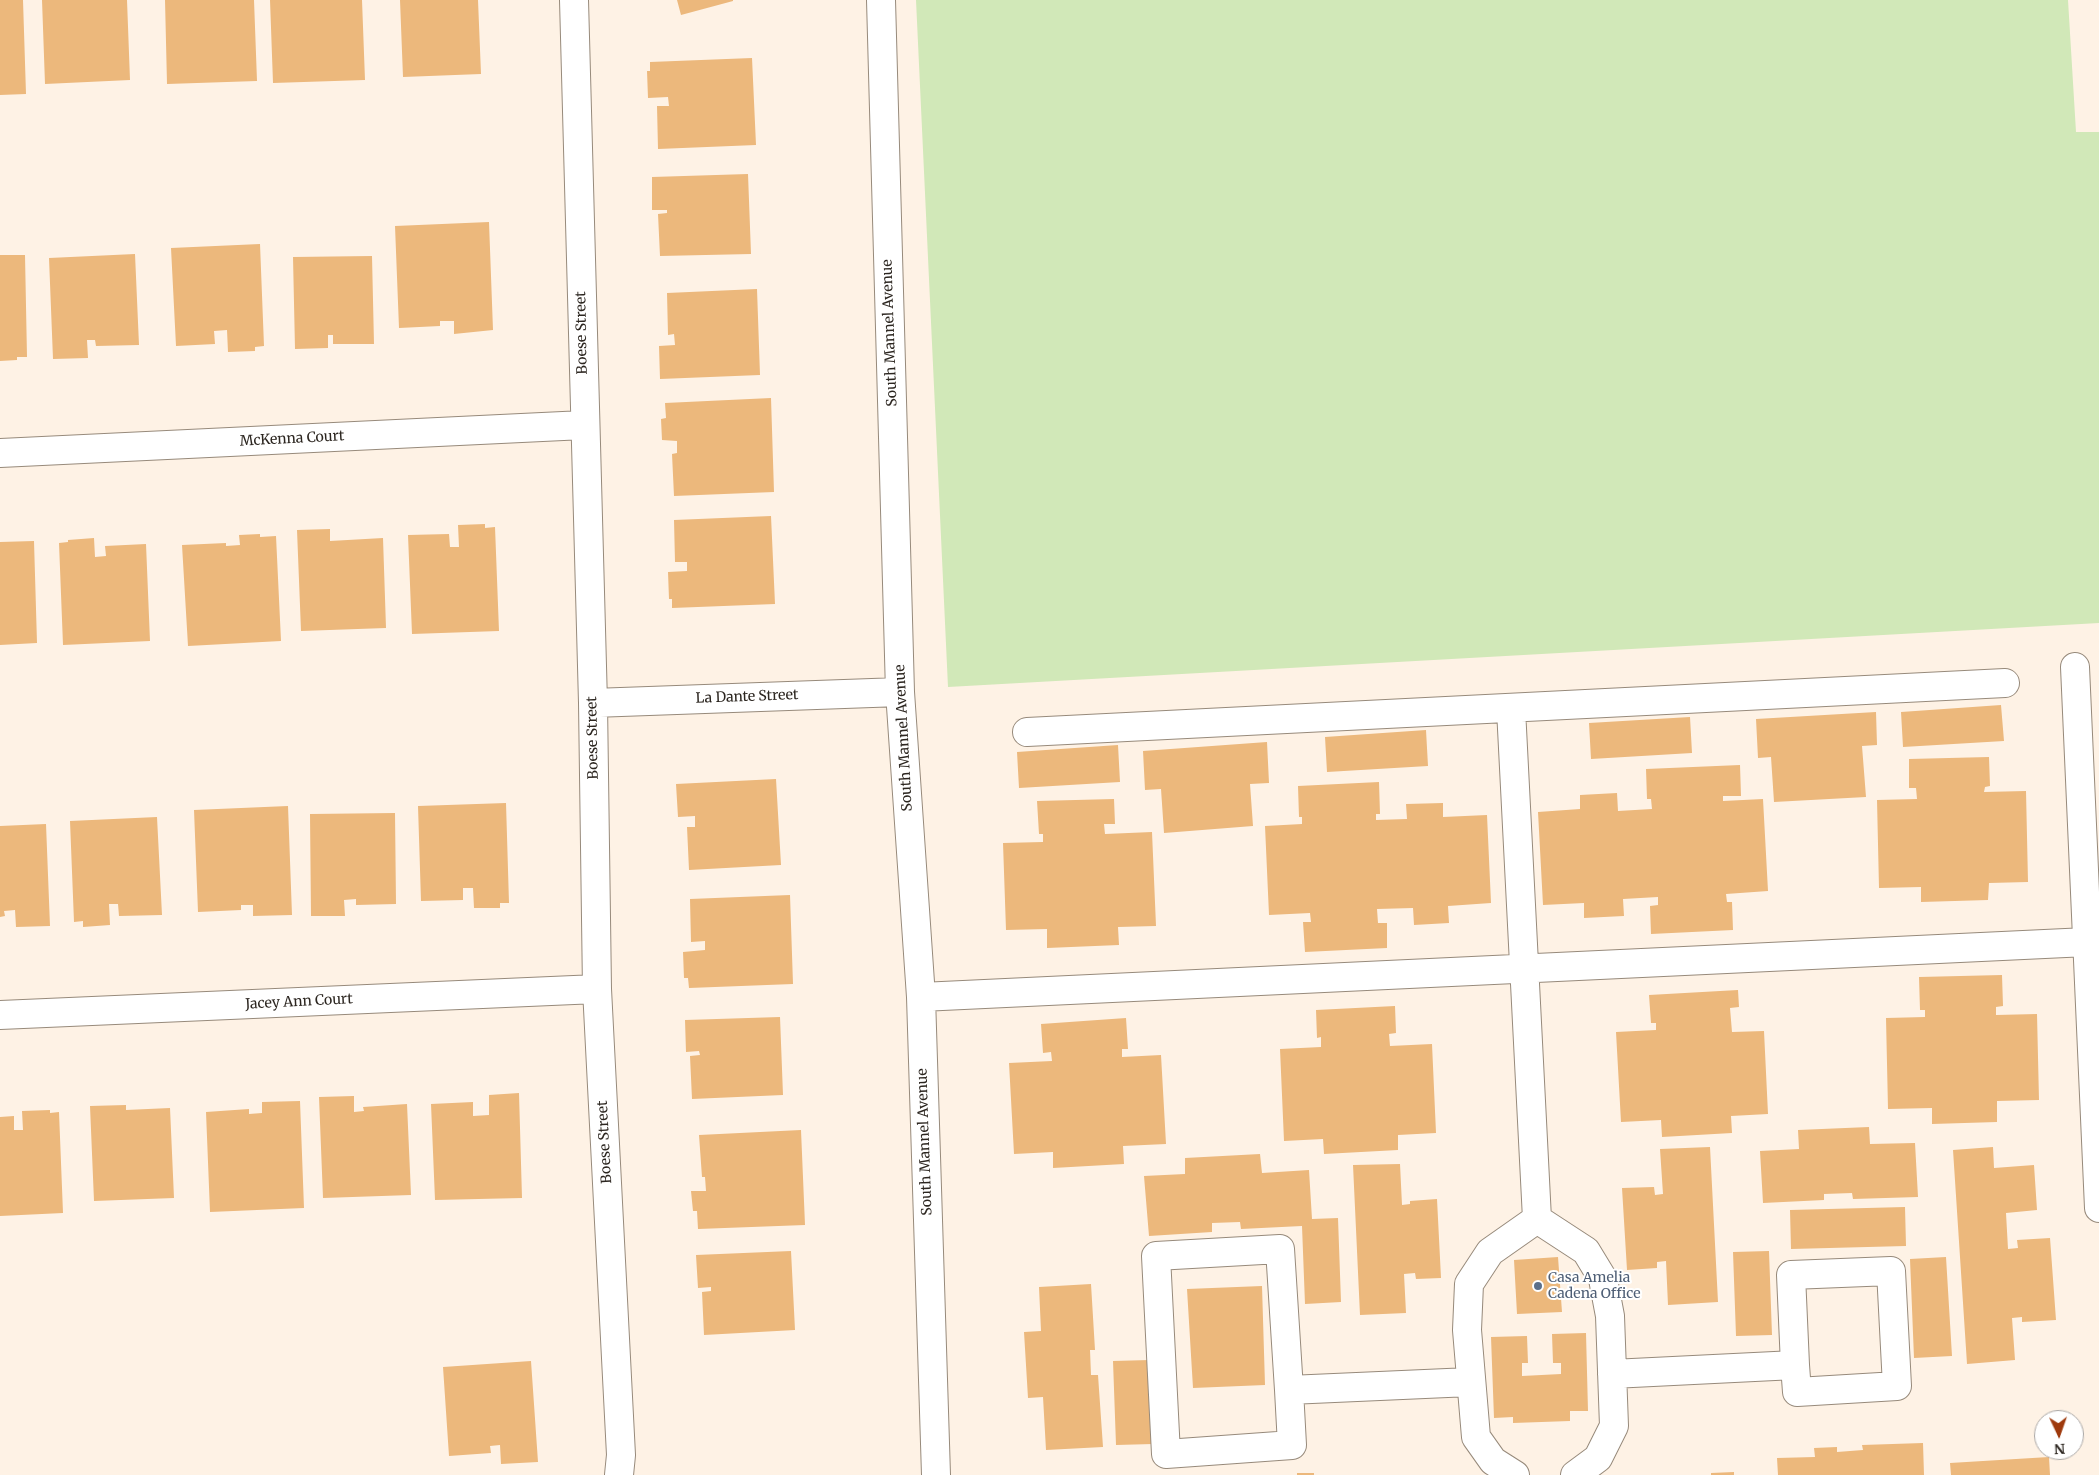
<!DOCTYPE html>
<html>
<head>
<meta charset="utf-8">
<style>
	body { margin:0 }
	#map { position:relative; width:2099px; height:1475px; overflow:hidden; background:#fef2e5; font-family:Merriweather,serif }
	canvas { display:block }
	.north { position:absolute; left:2034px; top:1410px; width:50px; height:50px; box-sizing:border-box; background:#fff; border:1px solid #aba8a6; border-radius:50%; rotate:177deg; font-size:14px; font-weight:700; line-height:20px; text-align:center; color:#2c2620 }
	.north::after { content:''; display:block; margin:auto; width:18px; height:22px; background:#9e390c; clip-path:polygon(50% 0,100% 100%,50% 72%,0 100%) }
</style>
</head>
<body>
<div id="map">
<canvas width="2099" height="1475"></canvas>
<div class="north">N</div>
</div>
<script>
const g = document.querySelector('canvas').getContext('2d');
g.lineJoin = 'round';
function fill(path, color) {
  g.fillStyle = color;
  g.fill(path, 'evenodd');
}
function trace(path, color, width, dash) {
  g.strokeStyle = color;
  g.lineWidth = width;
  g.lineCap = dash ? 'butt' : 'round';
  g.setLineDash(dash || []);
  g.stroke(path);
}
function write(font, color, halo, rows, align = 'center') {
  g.font = font + ' Merriweather,serif';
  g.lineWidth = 4;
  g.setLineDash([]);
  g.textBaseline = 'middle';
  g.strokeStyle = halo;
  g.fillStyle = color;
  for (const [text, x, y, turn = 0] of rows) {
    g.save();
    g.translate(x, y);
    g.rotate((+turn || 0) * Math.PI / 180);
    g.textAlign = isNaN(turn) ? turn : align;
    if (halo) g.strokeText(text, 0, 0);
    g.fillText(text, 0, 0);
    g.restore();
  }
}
fill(new Path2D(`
	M916,0H2068L2076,132H2099V623L948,687Z`), '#d1e8b8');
fill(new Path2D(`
	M0,0H23L26,94L0,95Z
	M42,0H127L130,80L45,84Z
	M165,0H254L257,81L167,84Z
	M270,0H362L365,80L273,83Z
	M400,0H478L481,74L403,77Z
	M677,0H733V1L681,15Z
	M752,58L756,145L658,149L657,106H669L668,97L648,98L647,71H650V62Z
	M748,174L751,254L660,256L658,214L667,213V210H652V177Z
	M489,222L493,330L454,334V321H440V326L399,328L395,226Z
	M260,244L264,346L255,347V351L228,352L227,330L214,331L215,344L176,346L171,248Z
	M135,254L139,345L96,346L95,340H87L88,358L53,359L49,258Z
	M0,255H25L27,357H17V360L0,361Z
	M372,256L374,344H333V335H328V348L295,349L293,257Z
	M757,289L760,375L660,379L659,346L675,345L674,334L668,335L667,293Z
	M771,398L774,492L674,496L672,454L677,453V441L662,440L661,419L666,418L665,403Z
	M771,516L775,604L672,608V599H669L668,572L687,571V562H675L674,520Z
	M485,524V528L495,527L499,631L412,634L408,535L449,534L450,547H459L458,525Z
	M330,529V541L383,538L386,628L301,631L297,530Z
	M260,534V537L276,536L281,641L188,646L182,545L226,543V546L240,545L239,535Z
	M94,538L95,557L106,556L105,546L146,544L150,641L63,645L59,543L68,542V540Z
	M34,541L37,643L0,645V542Z
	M2001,705L2004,741L1903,747L1901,712Z
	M1876,712L1877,745L1862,746L1866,797L1774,802L1771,757L1758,758L1756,719Z
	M1690,717L1692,753L1591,759L1589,723Z
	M1426,730L1428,766L1327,772L1325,737Z
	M1267,742L1269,783L1250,784L1253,826L1164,833L1161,789L1145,790L1143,751Z
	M1118,745L1120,782L1019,788L1017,752Z
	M1989,757L1990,786L1985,787L1984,792L2026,791L2028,882L1989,883L1988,900L1921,902V887L1879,888L1877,800L1917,799L1916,788H1909V759Z
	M1740,765L1741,796H1723V801L1763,799L1768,891L1726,894L1727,902H1732L1733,930L1651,934L1650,906L1658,905V897L1623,899L1624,916L1584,918V903L1543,905L1538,812L1580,809V795L1617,793L1618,811L1652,809L1651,799H1647L1646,769Z
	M776,779L781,865L689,870L687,827H695V816L678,817L676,784Z
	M1379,782L1380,814H1376V820L1407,819L1406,804L1443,803V817L1487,815L1491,903L1448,906L1449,923L1414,925L1413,908L1377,909L1378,923H1387V948L1305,952L1303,922H1311L1310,913L1269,915L1265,826L1302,824V817H1299L1298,786Z
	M1114,799L1115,824H1104L1105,834L1152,832L1156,926L1118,927L1119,945L1047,948V929L1006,930L1003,843L1043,842V834H1039L1037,801Z
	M506,803L509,903H500V908H474L473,888H463V900L421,901L418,806Z
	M288,806L292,915L253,916V905H241V910L198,912L194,810Z
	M395,813L396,904L356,905V899L344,900L345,916H311L310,814Z
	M157,817L162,915L119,916L118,904H109L110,925L83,927V921L74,922L70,821Z
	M46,824L50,926L16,927L15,910L4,911L5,916L0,917V826Z
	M790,895L793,984L689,988L688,978H684L683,952L705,950V941L691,942L690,899Z
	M2002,975L2003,1006L1996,1007V1015L2037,1014L2039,1100L1997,1101V1122L1932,1124V1108L1888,1109L1886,1018L1925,1017V1010H1920L1919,977Z
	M1738,990L1739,1007L1730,1008L1732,1032L1764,1031L1768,1114L1731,1116L1732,1133L1662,1137L1661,1120L1621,1122L1616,1032L1656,1030V1023H1651L1649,995Z
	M1395,1006L1396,1033L1389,1034L1390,1046L1432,1044L1436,1133L1398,1135V1150L1324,1154L1323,1139L1284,1141L1280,1049L1321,1047V1037L1317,1038L1316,1010Z
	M780,1017L783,1095L692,1099L690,1056L700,1055L699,1051L686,1052L685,1020Z
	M1126,1018L1128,1049H1122V1057L1161,1055L1166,1144L1123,1146L1124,1164L1053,1168V1152L1014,1154L1009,1063L1052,1061L1051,1052L1043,1053L1041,1024Z
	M519,1093L522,1198L435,1200L431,1104L473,1102V1116L489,1115V1095Z
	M354,1096V1112L364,1111L363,1107L407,1104L411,1195L323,1198L319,1097Z
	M300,1101L304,1208L210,1212L206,1112L249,1109V1114L262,1113V1102Z
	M126,1105V1110L170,1108L174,1198L94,1201L90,1106Z
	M50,1110V1113L59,1112L63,1213L0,1216V1117L14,1116V1130H23L22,1111Z
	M1869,1127L1870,1144L1915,1143L1918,1197L1853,1199L1852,1193L1824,1194V1200L1763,1203L1760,1151L1799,1149L1798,1130Z
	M801,1130L805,1225L698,1229L697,1211H693L691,1191H706L705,1177H702L699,1135Z
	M1710,1147L1718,1302L1668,1305L1666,1261L1657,1262V1268L1627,1270L1622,1188L1654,1187L1655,1195L1663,1194L1660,1149Z
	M1993,1147L1994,1168L2034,1165L2037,1210L2006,1213L2008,1249L2018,1248L2017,1240L2050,1238L2056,1320L2022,1322V1317L2012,1318L2015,1360L1967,1364L1953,1150Z
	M1260,1154L1262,1173L1309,1170L1312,1219L1338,1218L1341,1302L1305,1304L1302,1226L1241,1229L1240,1222L1212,1223V1232L1149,1236L1144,1176L1185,1174V1158Z
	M1400,1164L1402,1205L1410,1204V1201L1437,1199L1441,1278L1416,1279L1415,1273L1404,1274L1406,1313L1360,1315L1353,1165Z
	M1905,1207L1906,1246L1791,1249L1790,1210Z
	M791,1251L795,1330L704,1335L702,1292L711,1291V1287L698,1288L696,1255Z
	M1769,1251L1772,1335L1736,1336L1733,1252Z
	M1558,1257L1562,1312L1517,1314L1514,1260Z
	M1946,1257L1952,1356L1914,1358L1910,1259Z
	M1091,1284L1095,1350H1090L1091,1375H1098L1103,1447L1046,1450L1043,1397L1028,1398L1024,1332L1041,1331L1039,1287Z
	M1262,1286L1265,1385L1193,1388L1187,1289Z
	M1586,1333L1588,1411H1570V1421L1513,1423V1417L1494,1418L1491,1337L1527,1336L1528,1363H1522V1376L1561,1374V1363H1553L1552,1334Z
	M1150,1360L1153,1444L1116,1445L1113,1361Z
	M531,1361L538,1462L501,1464L500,1445L490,1446L491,1453L449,1456L443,1367Z
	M1923,1443L1924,1475H1778L1777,1458L1815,1457L1814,1448L1837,1447V1452L1863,1450L1862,1445Z
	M2049,1457L2050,1475H1951L1950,1463Z
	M1734,1472V1475H1711V1473Z
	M1297,1473H1314V1475H1297Z`), '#ecb87c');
const minor = new Path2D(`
	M574,0L593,703L597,989L621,1455L619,1475
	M881,0L900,692L921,997L936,1475
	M0,453L584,425
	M2075,667L2099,1208
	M593,703L900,692
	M1511,709L1537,1219
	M1027,732L2005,683
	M921,997L2087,942
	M0,1015L597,989
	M1612,1374L1795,1365L1797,1392L1897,1386L1891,1271L1791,1275L1795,1365
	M1289,1390L1292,1445L1166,1454L1156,1256L1280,1249L1289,1390L1470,1382
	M1515,1475L1493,1461L1476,1437L1467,1330L1469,1284L1490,1252L1537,1219L1586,1251L1603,1279L1610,1316L1614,1426L1598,1458L1575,1475`);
trace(minor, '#978a7b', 30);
trace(minor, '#fff', 28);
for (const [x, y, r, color] of [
	[1538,1286,5,"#5c6f8a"]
]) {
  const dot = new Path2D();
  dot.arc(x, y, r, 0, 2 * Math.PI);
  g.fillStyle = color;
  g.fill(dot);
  trace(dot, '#fff', 2);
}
write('14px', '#2c2620', '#fff', [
	["Boese Street",582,333,-91],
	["South Mannel Avenue",890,333,-92],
	["McKenna Court",292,439,-3],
	["La Dante Street",747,697,-2],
	["Boese Street",593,738,-91],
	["South Mannel Avenue",904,738,-93],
	["Jacey Ann Court",299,1002,-3],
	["Boese Street",605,1142,-93],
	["South Mannel Avenue",925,1142,-92]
]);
write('14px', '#4e5e75', '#fff', [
	["Casa Amelia",1548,1278],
	["Cadena Office",1548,1294]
], 'left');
</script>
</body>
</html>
